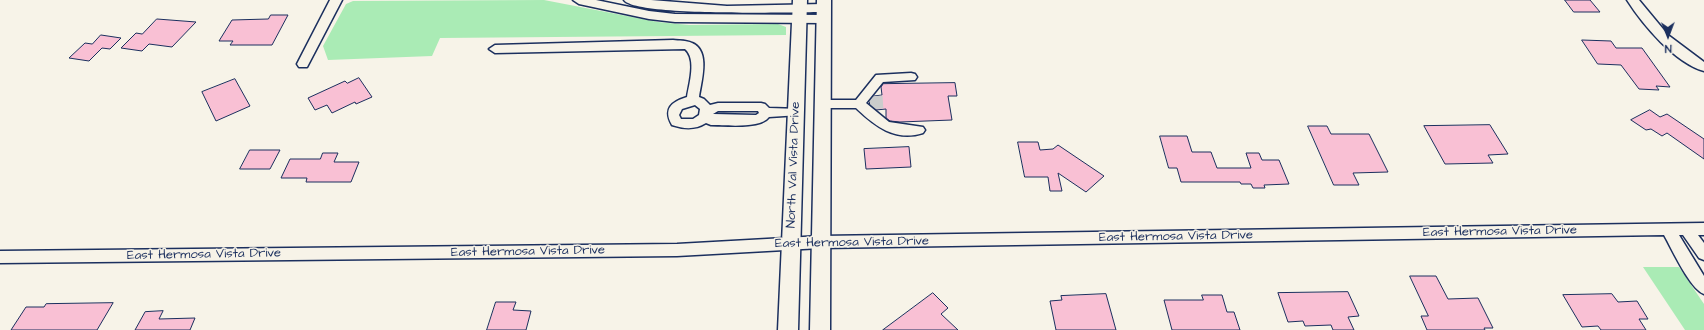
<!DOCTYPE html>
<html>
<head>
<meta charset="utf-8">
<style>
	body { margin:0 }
	#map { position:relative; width:1704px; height:330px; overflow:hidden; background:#f7f3e8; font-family:"Architects Daughter",sans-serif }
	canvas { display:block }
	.north { position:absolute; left:1648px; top:16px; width:40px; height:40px; -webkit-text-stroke:3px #f7f3e8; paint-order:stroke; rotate:179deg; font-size:11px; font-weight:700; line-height:16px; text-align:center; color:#1b2f5e }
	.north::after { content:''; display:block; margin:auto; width:14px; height:18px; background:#1b2f5e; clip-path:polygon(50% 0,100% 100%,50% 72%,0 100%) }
</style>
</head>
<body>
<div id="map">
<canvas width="1704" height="330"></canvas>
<div class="north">N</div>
</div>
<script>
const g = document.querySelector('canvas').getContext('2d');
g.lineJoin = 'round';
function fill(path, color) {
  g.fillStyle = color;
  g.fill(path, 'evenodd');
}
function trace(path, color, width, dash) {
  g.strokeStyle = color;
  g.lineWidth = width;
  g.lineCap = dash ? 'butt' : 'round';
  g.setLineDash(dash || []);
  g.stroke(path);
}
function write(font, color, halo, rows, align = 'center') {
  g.font = font + ' "Architects Daughter",sans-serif';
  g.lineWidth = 3;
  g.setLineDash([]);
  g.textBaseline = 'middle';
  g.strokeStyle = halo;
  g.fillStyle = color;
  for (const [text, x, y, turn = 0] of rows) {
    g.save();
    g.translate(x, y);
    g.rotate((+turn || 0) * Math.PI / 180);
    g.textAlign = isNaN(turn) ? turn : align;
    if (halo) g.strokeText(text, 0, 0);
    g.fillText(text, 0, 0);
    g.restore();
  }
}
fill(new Path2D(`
	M544,0L658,22L689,25L778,24L786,27V35L440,38L432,56L328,60L323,46L346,4L353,1Z
	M1643,267H1679L1704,304V330H1685Z`), '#aaebb5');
const building = new Path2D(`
	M1565,0H1590L1600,12H1574Z
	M271,15H288L272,45H230L233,41H219L232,20L268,19Z
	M157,19L196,22L172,47L149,44L142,51L121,48L136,33L142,34Z
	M101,35L121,38L110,49L102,48L89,61L69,58L85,43L92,44Z
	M1582,40L1611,41L1616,48H1642L1670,87L1656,86L1659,90L1639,89L1621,65L1598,64Z
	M359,78L372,97L356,104L355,102L332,113L327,105L315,110L308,98L345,81L347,83Z
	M235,79L250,106L216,121L202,92Z
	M955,83L957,96H948L952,120L900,122L890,121L886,118V109L876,110L869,103L874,96L882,95L881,87L883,84Z
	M1650,110L1660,117L1667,114L1704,139V159L1667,133L1662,136L1651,129L1646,130L1631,120Z
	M1490,125L1508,154L1488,155L1493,163L1445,164L1424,126Z
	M1308,126H1327L1331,134H1369L1388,172L1353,173L1359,185H1334Z
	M1160,136H1187L1192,152H1211L1217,168H1251L1246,153H1259L1262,160H1279L1289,184L1264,185L1265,188H1253L1251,184H1241L1240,182H1181L1177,168H1169Z
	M1018,142H1038L1040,150L1053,149L1058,145L1104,176L1086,192L1058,173L1062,191H1050L1048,177H1025Z
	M909,147L911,167L866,169L864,149Z
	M250,150H280L270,169H240Z
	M323,153H338L334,162H359L351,182H306L307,178H281L290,159H320Z
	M1410,276H1436L1448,299L1478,298L1493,328H1484L1485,330H1427L1421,316H1428Z
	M1348,292L1359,316L1348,317L1354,330H1333L1331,325L1305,326L1303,321L1288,322L1278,293Z
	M933,293L948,308L941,314L958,330H883Z
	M1106,294L1116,330H1056L1050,301L1062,300L1061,296Z
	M1612,294L1618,302L1637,301L1648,319H1639L1646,330H1601L1598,326L1582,327L1563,295Z
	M1202,295H1222L1227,312H1234L1240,330H1172L1164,300H1203Z
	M496,302H516L513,310L531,311L526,330H487Z
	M113,303L97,330H11L26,307H44L46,304Z
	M163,311L159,319L195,318L190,330H135L145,312Z`);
fill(building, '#f9c0d4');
trace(building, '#1b2f5e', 1);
trace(new Path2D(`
	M876,96L877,110`), '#cbcccc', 13, [13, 6]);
const minor = new Path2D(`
	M330,0H342L307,67H299L297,64Z
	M573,0H596L649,11L675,14L824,15L830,19L824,23L675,22L649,19L579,4Z
	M624,0H651L727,6L824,4L830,8L824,12C797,12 635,17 624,0Z
	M1627,0H1639L1668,35L1704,62V71C1675,63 1643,25 1627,0Z
	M673,40C679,41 686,40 692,43C711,51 701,82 699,97L704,99L710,105L718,103H761L765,104L769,108L800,109L802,112L800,115L769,117C760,129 726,125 711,125L706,123C695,130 684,129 672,125C663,109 671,102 687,97C689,84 697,59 685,49L495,53L489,49L495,45ZM695,105L700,109L699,115L693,119H681L679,115L682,109ZM718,111H758L759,113L756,115L713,114Z
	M911,73L915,74L917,77L915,80L883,82L866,103L889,122L923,127L925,130L923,133C895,142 875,126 856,108H823L819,107L817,104L819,101L823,100H856L876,75Z
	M1704,223V235H1698L1704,243V260L1699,258L1683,235H1679L1704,276V294C1690,289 1672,249 1664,235L821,248L677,256L0,263V251L677,244L821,236Z`);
const major = new Path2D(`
	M793,0H807L798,330H778Z
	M817,0H831L830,330H810Z`);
trace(minor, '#1b2f5e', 3);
trace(major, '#1b2f5e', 3);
fill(minor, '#f7f3e8');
fill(major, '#f7f3e8');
write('13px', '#1b2f5e', '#f7f3e8', [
	["North Val Vista Drive",794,165,-88],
	["East Hermosa Vista Drive",1500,232,-1],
	["East Hermosa Vista Drive",1176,237,-1],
	["East Hermosa Vista Drive",852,243,-1],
	["East Hermosa Vista Drive",528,252,-1],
	["East Hermosa Vista Drive",204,255,-1]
]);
</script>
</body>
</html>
